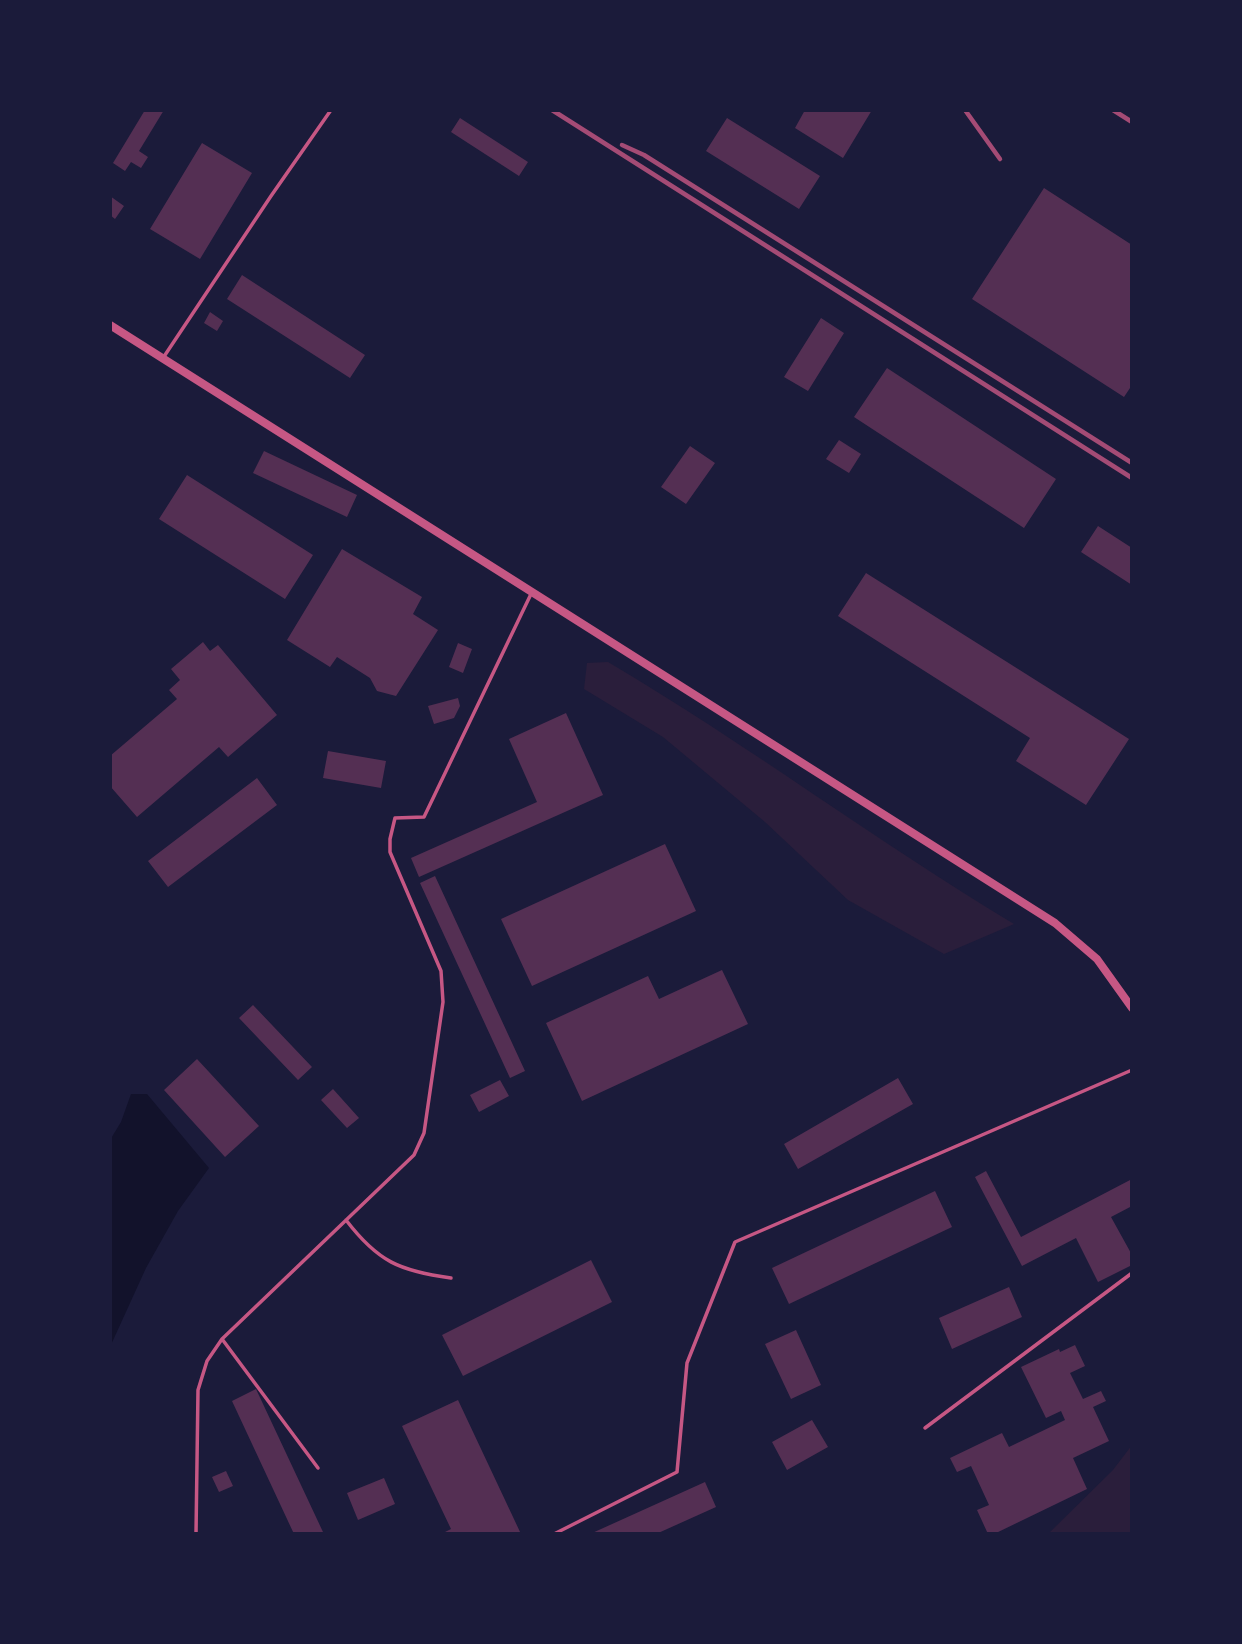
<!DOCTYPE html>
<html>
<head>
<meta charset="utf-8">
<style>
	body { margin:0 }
	#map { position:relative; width:1242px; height:1644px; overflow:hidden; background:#1b1b3a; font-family:"Crimson Pro",serif }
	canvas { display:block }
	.frame { position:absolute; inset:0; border:112px solid #1b1b3a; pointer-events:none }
</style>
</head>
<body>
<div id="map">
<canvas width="1242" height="1644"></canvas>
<div class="frame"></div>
</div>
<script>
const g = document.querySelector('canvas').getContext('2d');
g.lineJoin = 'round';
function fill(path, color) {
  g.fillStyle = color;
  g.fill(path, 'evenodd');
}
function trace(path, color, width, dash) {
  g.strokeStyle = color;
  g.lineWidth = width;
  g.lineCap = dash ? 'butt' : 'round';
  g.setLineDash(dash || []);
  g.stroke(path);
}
fill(new Path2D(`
	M608,662C747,744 876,841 1014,924L944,954L848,900L765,822L663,737L584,689L587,663Z
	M1132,1445V1534H1048L1113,1470Z`), '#2a1e3b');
fill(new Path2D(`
	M131,1094H147L209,1168L178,1211L146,1268L110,1347V1140L121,1122Z`), '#12122b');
fill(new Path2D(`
	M145,110H164L139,151L148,157L141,168L131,162L125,171L113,163Z
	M805,110H872L843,158L795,128Z
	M460,118L528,162L519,176L451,132Z
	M727,118L820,176L799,209L706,151Z
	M202,143L252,173L200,259L150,229Z
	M1044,188L1132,245V385L1124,397L972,299Z
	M110,196L124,206L115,219L110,215Z
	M242,275L365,355L350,378L227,299Z
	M210,312L223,321L217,331L204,323Z
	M821,318L844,333L808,391L784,377Z
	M887,368L1056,479L1024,528L854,417Z
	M839,440L861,454L849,473L826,459Z
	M690,446L715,463L686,504L661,487Z
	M264,451L357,495L347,517L253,473Z
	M187,475L313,555L285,599L159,519Z
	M1098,526L1132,548V585L1081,552Z
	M342,549L422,597L413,614L438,630L396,696L377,691L370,678L337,657L330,667L287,640Z
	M866,573L1129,739L1086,805L1016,761L1030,738L838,616Z
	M203,642L210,651L218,645L277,715L228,757L219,747L137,817L110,786V756L177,699L169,690L180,680L171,669Z
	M458,643L472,649L463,673L449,667Z
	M458,698L460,706L454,718L434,724L428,706Z
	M566,713L603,795L419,877L411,858L537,802L509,739Z
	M328,751L386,761L381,788L323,778Z
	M257,778L277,805L168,887L148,861Z
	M665,844L696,911L532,986L501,919Z
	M435,876L525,1071L510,1078L420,883Z
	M722,970L748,1024L582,1101L546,1023L648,976L659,999Z
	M253,1005L312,1067L298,1080L239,1018Z
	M197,1059L259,1126L225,1157L164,1090Z
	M898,1078L913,1104L798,1169L784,1144Z
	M500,1080L509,1096L479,1112L470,1095Z
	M333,1089L359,1118L347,1128L321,1100Z
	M986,1171L1021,1237L1132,1179V1206L1111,1217L1132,1255V1265L1098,1282L1076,1238L1022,1266L975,1177Z
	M935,1191L952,1227L789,1304L772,1268Z
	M591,1260L612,1302L463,1376L442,1335Z
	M1009,1287L1022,1317L952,1349L939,1318Z
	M796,1330L821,1385L791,1399L765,1344Z
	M1075,1345L1085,1366L1070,1373L1083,1399L1101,1391L1106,1401L1093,1407L1109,1441L1073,1458L1087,1489L994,1534H988L977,1510L989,1505L971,1466L957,1472L950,1458L1002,1433L1009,1447L1065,1420L1061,1411L1046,1418L1021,1367L1059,1349L1060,1352Z
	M256,1389L323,1532L318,1534H294L232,1401Z
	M458,1400L521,1534H441L451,1529L402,1426Z
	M812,1420L828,1447L787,1470L772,1442Z
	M226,1471L233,1486L219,1492L212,1477Z
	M384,1478L395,1504L358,1520L347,1493Z
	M705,1482L716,1507L656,1534H590Z`), '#542f53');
trace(new Path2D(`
	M163,358L271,196L331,110
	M346,1220C378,1262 400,1271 451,1278
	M222,1339L318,1468
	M925,1428L1132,1273
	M196,1534L198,1390L207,1361L222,1339L414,1155L424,1133L443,1002L441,971L390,852V839L395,818L424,817L531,594
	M554,1534L677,1472L687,1363L735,1242L1132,1070`), '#c65784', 3.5);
trace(new Path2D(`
	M110,325L1055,923L1097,959L1132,1008`), '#c65784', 8);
trace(new Path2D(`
	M552,110L1132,478
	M965,110L1000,159
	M1113,110L1132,122
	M622,145L644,155L1132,463`), '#a44b75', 4.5);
</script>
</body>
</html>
